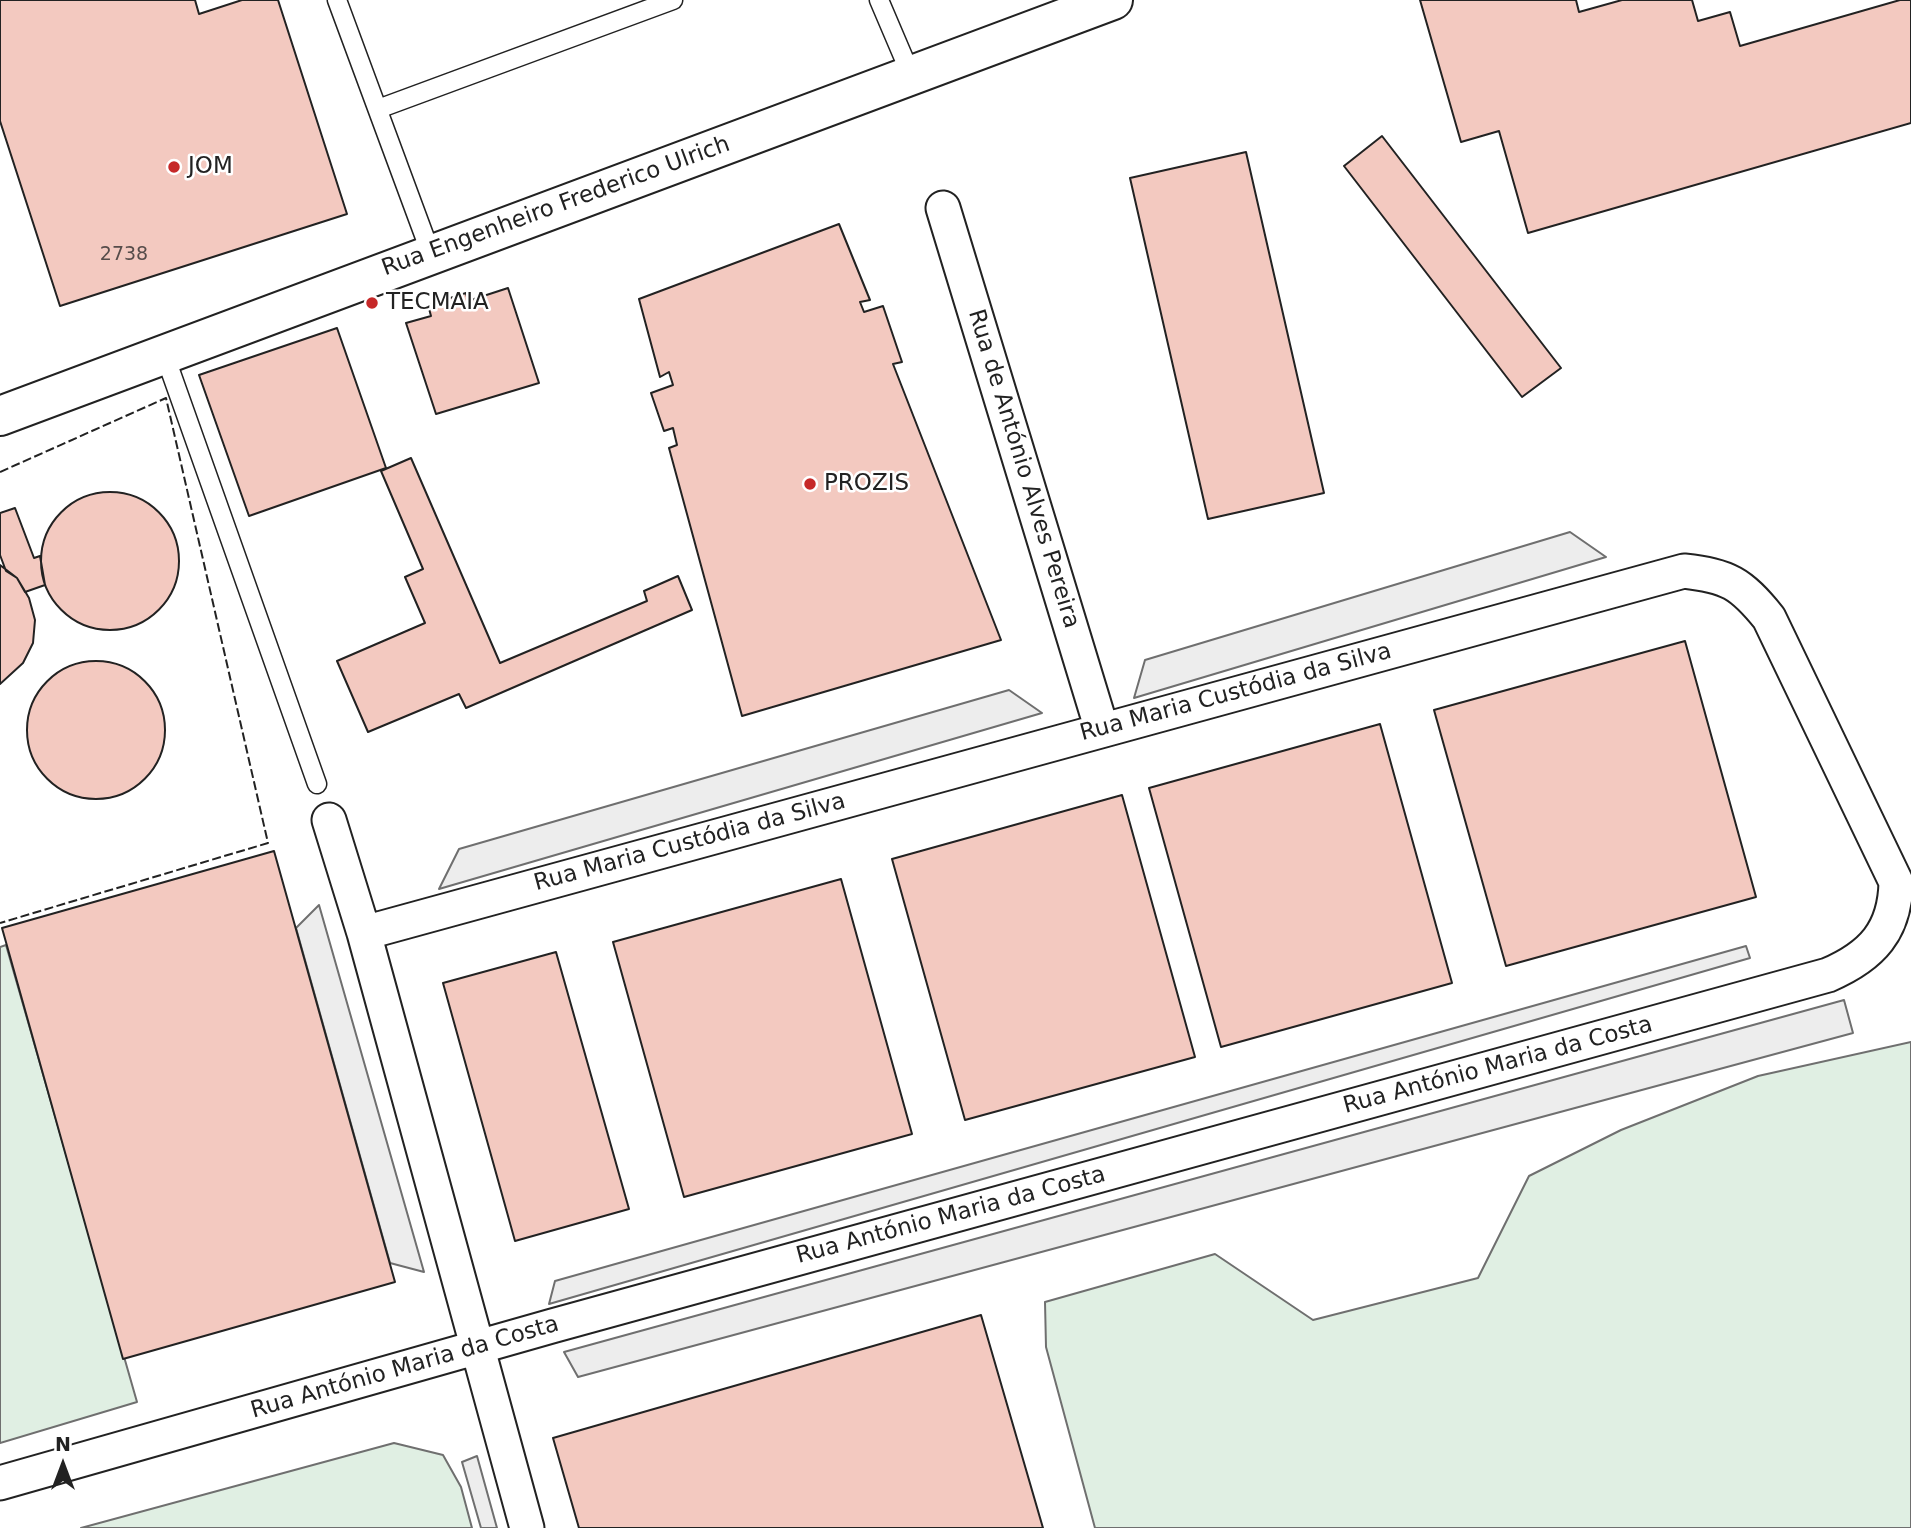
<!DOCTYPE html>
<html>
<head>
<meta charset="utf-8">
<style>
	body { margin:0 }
	#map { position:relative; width:1911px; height:1528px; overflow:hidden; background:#fff; font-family:"DejaVu Sans",sans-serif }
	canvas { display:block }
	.north { position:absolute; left:28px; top:1430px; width:70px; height:70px; -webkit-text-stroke:5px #fff; paint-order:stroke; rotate:0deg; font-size:19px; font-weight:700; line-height:28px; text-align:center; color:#222 }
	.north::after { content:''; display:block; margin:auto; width:24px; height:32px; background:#222; clip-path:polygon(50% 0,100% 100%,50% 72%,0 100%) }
</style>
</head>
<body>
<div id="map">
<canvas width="1911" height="1528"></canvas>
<div class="north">N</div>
</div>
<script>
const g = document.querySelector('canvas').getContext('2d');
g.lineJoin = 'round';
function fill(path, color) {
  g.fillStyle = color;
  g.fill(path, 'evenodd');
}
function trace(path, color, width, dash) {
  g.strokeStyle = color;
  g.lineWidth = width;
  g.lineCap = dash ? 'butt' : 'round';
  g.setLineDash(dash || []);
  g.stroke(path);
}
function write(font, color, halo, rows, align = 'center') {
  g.font = font + ' "DejaVu Sans",sans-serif';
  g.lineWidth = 5;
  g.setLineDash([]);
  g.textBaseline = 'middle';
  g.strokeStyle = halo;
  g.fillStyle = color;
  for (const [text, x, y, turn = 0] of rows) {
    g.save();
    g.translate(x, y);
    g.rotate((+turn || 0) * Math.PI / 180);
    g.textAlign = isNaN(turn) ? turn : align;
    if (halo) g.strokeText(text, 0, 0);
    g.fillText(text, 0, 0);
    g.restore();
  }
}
const green = new Path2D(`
	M6,945L137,1402L0,1443V947Z
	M1911,1042V1528H1095L1046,1347L1045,1302L1215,1254L1313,1320L1478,1278L1529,1176L1621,1130L1758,1076Z
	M394,1443L443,1455L461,1487L472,1528H81Z`);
fill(green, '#e0efe3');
trace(green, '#6f6f6f', 2);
const parking = new Path2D(`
	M1570,532L1606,557L1134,698L1145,660Z
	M1009,690L1042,713L439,889L459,849Z
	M319,905L424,1272L390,1263L296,928Z
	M1746,946L1750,958L549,1304L555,1281Z
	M1844,1000L1853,1033L578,1377L564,1352Z
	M477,1456L497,1528H481L462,1462Z`);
fill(parking, '#ededed');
trace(parking, '#6f6f6f', 2);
const building = new Path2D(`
	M0,0H195L199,14L242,0H278L347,214L60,306L0,121Z
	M1420,0H1576L1579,12L1622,0H1692L1698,21L1730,12L1740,46L1900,0H1911V123L1528,233L1499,131L1461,142Z
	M1382,136L1561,368L1522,397L1344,166Z
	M1246,152L1324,493L1208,519L1130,178Z
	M839,224L870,300L860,302L864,312L883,306L902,362L893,364L1001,640L742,716L669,448L677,445L673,428L664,431L651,393L673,385L669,372L660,377L639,299Z
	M508,288L539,383L436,414L406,323L431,316L428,305L466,293L468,301Z
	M337,328L386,468L249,516L199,375Z
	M411,458L500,663L647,601L644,591L678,576L692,610L466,708L459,694L368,732L337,661L425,623L405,577L423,569L381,471Z
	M41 561a69 69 0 1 1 138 0a69 69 0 1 1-138 0Z
	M15,508L34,558L40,556L45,585L25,592L17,578L6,571L0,555V513Z
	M0,565L17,578L29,598L35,620L33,643L23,663L0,684Z
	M1685,641L1756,897L1506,966L1434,710Z
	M27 730a69 69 0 1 1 138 0a69 69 0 1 1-138 0Z
	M1380,724L1452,983L1221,1047L1149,788Z
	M1122,795L1195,1057L965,1120L892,859Z
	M274,851L395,1282L123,1359L2,928Z
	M841,879L912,1134L684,1197L613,942Z
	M556,952L629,1209L515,1241L443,983Z
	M981,1315L1043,1528H579L553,1438Z`);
fill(building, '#f3c9c0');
trace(building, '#222', 2);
const lane = new Path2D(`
	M337,0L431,254
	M879,0L911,75
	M378,109L673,0
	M164,353L317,784`);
const street = new Path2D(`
	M943,208L1102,730
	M329,820L364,933L527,1528
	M0,1483L552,1326L1828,975C1872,956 1895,931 1896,882L1769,618C1741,583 1728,576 1684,571L364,933`);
const secondary = new Path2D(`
	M0,416L1113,0`);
trace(lane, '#222', 21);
trace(street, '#222', 37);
trace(secondary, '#222', 42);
trace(lane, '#fff', 18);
trace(street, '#fff', 33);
trace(secondary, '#fff', 38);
trace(new Path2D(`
	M0,472L166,398L268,843L0,923`), '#222', 2, [9, 3.5]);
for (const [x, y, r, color] of [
	[174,167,7,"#c62828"],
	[372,303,7,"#c62828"],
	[810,484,7,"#c62828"]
]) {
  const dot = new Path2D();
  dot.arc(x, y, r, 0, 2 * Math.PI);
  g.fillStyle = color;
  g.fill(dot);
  trace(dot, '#fff', 2.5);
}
write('19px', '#564c4a', null, [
	["2738",124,255]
]);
write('23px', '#222', '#fff', [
	["JOM",188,167],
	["TECMAIA",386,303],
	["PROZIS",824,484]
], 'left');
write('23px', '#222', '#fff', [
	["Rua Engenheiro Frederico Ulrich",556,207,-20],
	["Rua de António Alves Pereira",1023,469,73],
	["Rua Maria Custódia da Silva",1236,693,-15],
	["Rua Maria Custódia da Silva",690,843,-15],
	["Rua António Maria da Costa",1498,1066,-15],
	["Rua António Maria da Costa",951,1216,-15],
	["Rua António Maria da Costa",405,1368,-16]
]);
</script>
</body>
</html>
